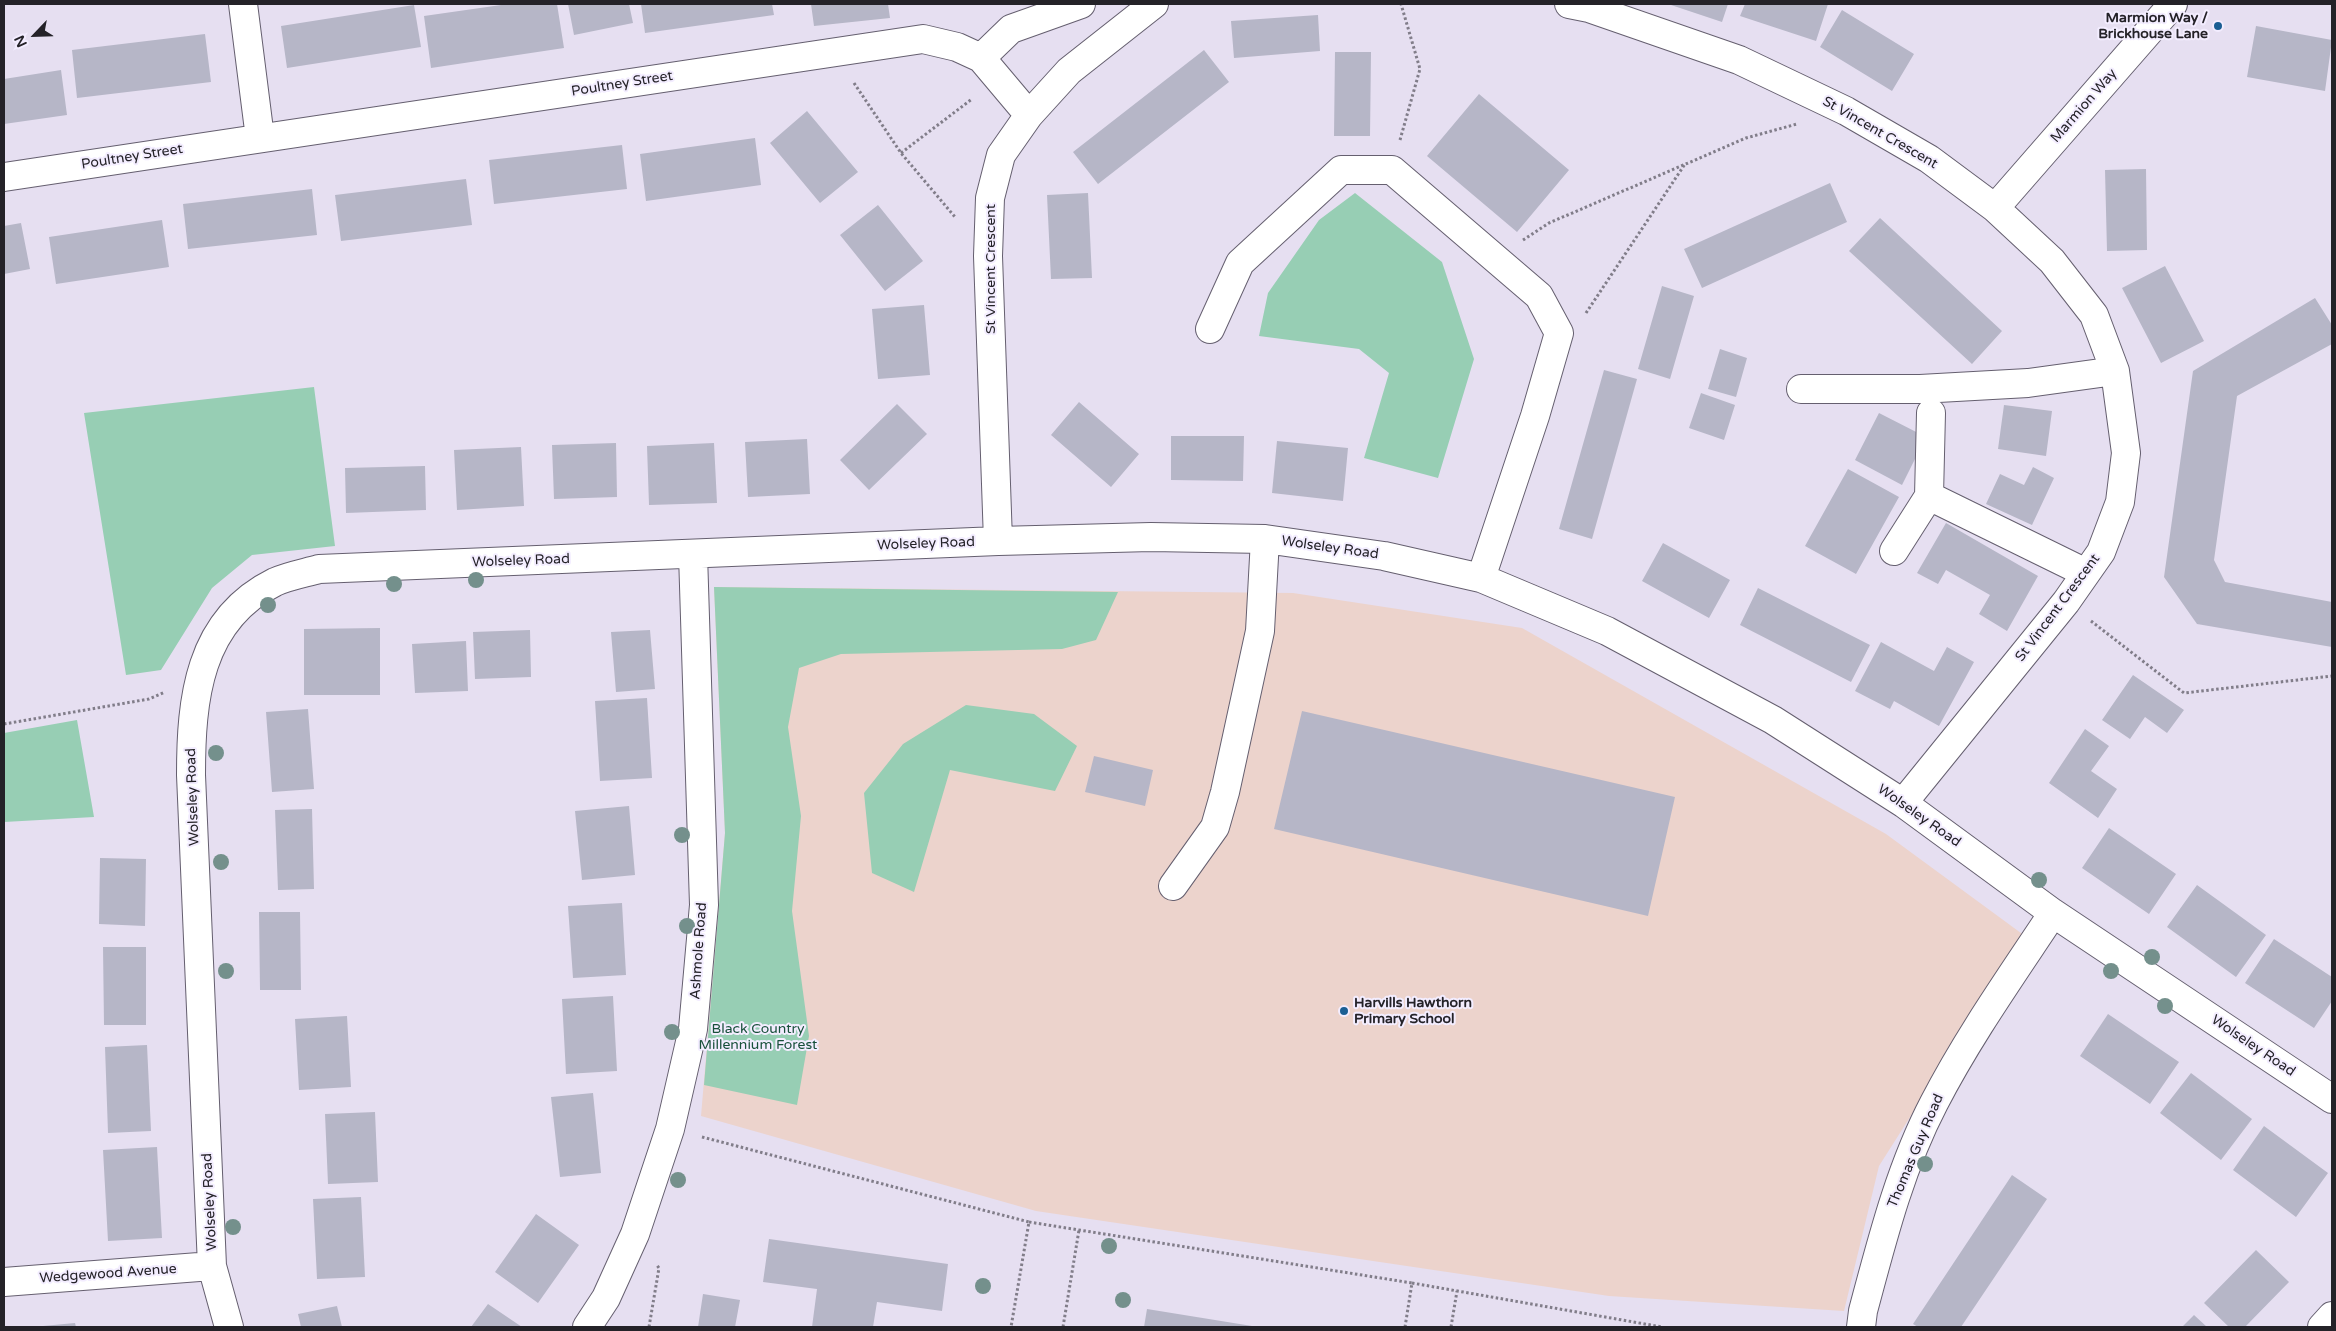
<!DOCTYPE html>
<html>
<head>
<meta charset="utf-8">
<style>
	body { margin:0 }
	#map { position:relative; width:2336px; height:1331px; overflow:hidden; background:#e6dff1; font-family:"Varela Round",sans-serif }
	canvas { display:block }
	.frame { position:absolute; inset:0; border:5px solid #242228; pointer-events:none }
	.north { position:absolute; left:10px; top:10px; width:50px; height:50px; -webkit-text-stroke:4px #f3edff; paint-order:stroke; rotate:246deg; font-size:14px; font-weight:700; line-height:20px; text-align:center; color:#242228 }
	.north::after { content:''; display:block; margin:auto; width:18px; height:22px; background:#242228; clip-path:polygon(50% 0,100% 100%,50% 72%,0 100%) }
</style>
</head>
<body>
<div id="map">
<canvas width="2336" height="1331"></canvas>
<div class="frame"></div>
<div class="north">N</div>
</div>
<script>
const g = document.querySelector('canvas').getContext('2d');
g.lineJoin = 'round';
function fill(path, color) {
  g.fillStyle = color;
  g.fill(path, 'evenodd');
}
function trace(path, color, width, dash) {
  g.strokeStyle = color;
  g.lineWidth = width;
  g.lineCap = dash ? 'butt' : 'round';
  g.setLineDash(dash || []);
  g.stroke(path);
}
function write(font, color, halo, rows, align = 'center') {
  g.font = font + ' "Varela Round",sans-serif';
  g.lineWidth = 4;
  g.setLineDash([]);
  g.textBaseline = 'middle';
  g.strokeStyle = halo;
  g.fillStyle = color;
  for (const [text, x, y, turn = 0] of rows) {
    g.save();
    g.translate(x, y);
    g.rotate((+turn || 0) * Math.PI / 180);
    g.textAlign = isNaN(turn) ? turn : align;
    if (halo) g.strokeText(text, 0, 0);
    g.fillText(text, 0, 0);
    g.restore();
  }
}
fill(new Path2D(`
	M714,587L1293,593L1522,628L1886,834L2025,936L1879,1166L1844,1311L1609,1296L1036,1211L701,1116L725,833Z`), '#ecd3cc');
fill(new Path2D(`
	M1355,193L1442,262L1474,359L1438,478L1364,458L1389,373L1359,349L1259,336L1268,293L1319,220Z
	M314,387L335,546L252,555L212,588L161,670L126,675L84,413Z
	M714,587L1118,592L1096,640L1062,649L841,654L799,668L788,727L801,816L792,911L809,1036L797,1105L704,1085L725,833Z
	M966,705L1034,714L1077,746L1055,791L950,770L914,892L872,873L864,793L903,744Z
	M77,720L94,817L4,822V733Z`), '#97ceb4');
fill(new Path2D(`
	M508,4H557L564,48L431,68L424,16Z
	M568,4H629L633,23L574,35Z
	M641,4H772L774,15L645,33Z
	M811,4H888L890,18L814,26Z
	M1668,4H1728L1722,22Z
	M1745,4H1828L1816,41L1740,16Z
	M414,5L421,47L287,68L281,26Z
	M1842,10L1914,54L1892,91L1820,47Z
	M1318,15L1320,51L1234,58L1231,21Z
	M2256,26L2332,40L2325,91L2247,77Z
	M205,34L211,82L77,98L72,50Z
	M1204,50L1229,82L1098,184L1073,152Z
	M1335,52H1371L1370,136H1334Z
	M61,70L67,115L4,124V79Z
	M1479,94L1569,170L1517,232L1427,156Z
	M807,111L858,172L820,203L770,143Z
	M755,138L761,185L646,201L640,154Z
	M622,145L627,189L494,204L489,160Z
	M2146,169L2147,250L2107,251L2105,170Z
	M466,179L472,225L341,241L335,195Z
	M1830,183L1847,222L1702,288L1684,249Z
	M312,189L317,235L188,249L183,204Z
	M1088,193L1092,278L1051,279L1047,195Z
	M878,205L923,261L885,291L840,235Z
	M1880,218L2002,331L1972,364L1849,251Z
	M162,220L169,267L56,284L49,237Z
	M21,223L30,269L4,274V226Z
	M2165,266L2204,341L2161,363L2122,288Z
	M1662,286L1694,296L1670,379L1638,369Z
	M2315,298L2332,325V344L2237,396L2214,560L2225,582L2332,602V647L2197,624L2164,577L2193,371Z
	M924,305L930,375L878,379L872,309Z
	M1720,349L1747,358L1736,397L1708,389Z
	M1604,370L1637,379L1592,539L1559,529Z
	M1701,393L1735,405L1724,440L1689,428Z
	M1079,402L1139,454L1111,487L1051,435Z
	M897,404L927,434L869,490L840,460Z
	M2004,405L2052,411L2046,456L1998,449Z
	M1879,413L1926,437L1902,485L1855,460Z
	M1171,436H1244L1243,481L1171,480Z
	M807,439L810,494L748,497L745,442Z
	M1277,441L1348,448L1343,501L1272,493Z
	M616,443L617,497L554,499L552,445Z
	M714,443L717,503L649,505L647,446Z
	M521,447L524,506L457,510L454,450Z
	M425,466L426,510L346,513L345,468Z
	M2033,467L2054,478L2032,525L1986,504L2000,474L2024,485Z
	M1848,469L1899,497L1856,574L1805,546Z
	M1946,523L2038,576L2007,631L1979,614L1990,595L1946,570L1938,584L1917,573Z
	M1663,543L1730,580L1709,618L1642,581Z
	M1758,588L1870,645L1851,682L1740,625Z
	M380,628V695H304V629Z
	M530,630L531,677L475,679L473,632Z
	M650,630L655,689L616,692L611,632Z
	M466,641L468,691L415,693L412,644Z
	M1881,642L1934,671L1947,647L1974,662L1939,726L1894,701L1890,709L1855,691Z
	M2133,675L2184,710L2167,733L2145,717L2130,739L2102,720Z
	M647,698L652,778L600,781L595,701Z
	M308,709L314,789L272,792L266,712Z
	M1302,711L1675,797L1648,916L1274,829Z
	M2085,729L2109,746L2091,771L2117,789L2098,818L2049,783Z
	M1094,756L1153,770L1145,806L1085,792Z
	M629,806L635,875L582,880L575,811Z
	M312,809L314,889L278,890L275,810Z
	M2109,828L2176,874L2149,914L2082,868Z
	M100,858L146,859L145,926L99,924Z
	M2197,885L2266,935L2236,977L2167,927Z
	M622,903L626,975L573,978L568,906Z
	M259,912H300L301,990H260Z
	M2274,939L2332,977V1001L2314,1028L2245,983Z
	M103,947H146V1025H104Z
	M613,996L617,1071L566,1074L562,999Z
	M2108,1014L2179,1062L2150,1104L2080,1056Z
	M347,1016L351,1087L299,1090L295,1019Z
	M147,1045L151,1131L108,1133L105,1047Z
	M2191,1073L2252,1119L2221,1160L2160,1113Z
	M593,1093L601,1173L560,1177L551,1097Z
	M375,1112L378,1182L328,1184L325,1114Z
	M2264,1126L2328,1173L2296,1217L2233,1170Z
	M157,1147L162,1238L108,1241L103,1150Z
	M2012,1175L2047,1199L1961,1327H1918L1913,1324Z
	M361,1197L365,1277L317,1279L313,1199Z
	M536,1214L579,1245L538,1303L495,1272Z
	M769,1239L948,1264L942,1311L877,1302L873,1327H812L817,1289L763,1282Z
	M2256,1250L2289,1282L2245,1327H2229L2204,1303Z
	M703,1294L740,1300L735,1327H698Z
	M488,1304L522,1327H471Z
	M337,1306L342,1327H301L298,1314Z
	M1147,1309L1252,1326V1327H1144Z
	M2194,1315L2207,1327H2182Z
	M75,1323L76,1327H43V1326Z`), '#b6b6c7');
const minor = new Path2D(`
	M243,4L260,138
	M1569,4L1589,8L1739,60L1846,111L1929,159L1995,208L2052,261L2094,315L2115,371L2126,453L2120,502L2101,552L2066,602L1903,803
	M981,58L1011,29L1081,4
	M4,177L923,39L957,47L981,58L1029,115
	M1995,208L2173,4
	M1801,389H1920L2028,383L2115,371
	M1929,496L2086,573
	M998,541L988,256L990,198L1001,155L1029,115L1069,71L1154,4
	M1894,551L1929,496L1931,413
	M1481,578L1607,631L1773,720L1903,803L2053,913L2332,1099
	M1173,886L1215,827L1225,792L1260,631L1265,539
	M4,1282L212,1266
	M229,1327L212,1266L191,775C191,700 198,620 275,582C288,576 305,573 319,569L998,541L1151,537L1265,539L1384,556L1481,578L1535,416L1559,333L1539,296L1392,170H1341L1240,263L1210,329
	M587,1327L606,1298L635,1234L670,1129L693,1029L704,905L693,554
	M1861,1327L1863,1311C1882,1240 1900,1168 1934,1103C1968,1037 2012,975 2053,913
	M2322,1327L2332,1316`);
trace(minor, '#655f6f', 30);
trace(new Path2D(`
	M854,83L901,153L955,217
	M1400,140L1420,69L1401,4
	M901,153L972,99
	M1523,240L1549,223L1746,138L1797,124
	M1586,313L1685,164
	M2091,621L2184,693L2332,676
	M4,724L149,699L165,692
	M702,1137L1029,1222L1011,1327
	M1029,1222L1412,1283L1405,1327
	M1412,1283L1662,1327
	M649,1327L659,1268L656,1264
	M1063,1327L1079,1230
	M1451,1327L1457,1291`), '#817d89', 3, [2.5, 2.5]);
trace(minor, '#fff', 28);
g.fillStyle = '#74908c';
for (const [x, y] of [
	[476,580],
	[394,584],
	[268,605],
	[216,753],
	[682,835],
	[221,862],
	[2039,880],
	[687,926],
	[2152,957],
	[226,971],
	[2111,971],
	[2165,1006],
	[672,1032],
	[1925,1164],
	[678,1180],
	[233,1227],
	[1109,1246],
	[983,1286],
	[1123,1300]
]) {
  g.beginPath();
  g.arc(x, y, 8, 0, 2 * Math.PI);
  g.fill();
}
for (const [x, y, r, color] of [
	[2218,26,5,"#1a5e93"],
	[1344,1011,5,"#1a5e93"]
]) {
  const dot = new Path2D();
  dot.arc(x, y, r, 0, 2 * Math.PI);
  g.fillStyle = color;
  g.fill(dot);
  trace(dot, '#f3edff', 2);
}
write('bold 14px', '#242228', '#f3edff', [
	["Marmion Way /",2208,18],
	["Brickhouse Lane",2208,34],
	["Harvills Hawthorn",1354,1003,"left"],
	["Primary School",1354,1019,"left"]
], 'right');
write('14px', '#242228', '#f3edff', [
	["Poultney Street",622,84,-9],
	["Marmion Way",2084,106,-49],
	["St Vincent Crescent",1880,133,30],
	["Poultney Street",132,157,-9],
	["St Vincent Crescent",991,269,-90],
	["Wolseley Road",926,544,-2],
	["Wolseley Road",1330,548,8],
	["Wolseley Road",521,561,-2],
	["St Vincent Crescent",2058,608,-53],
	["Wolseley Road",193,797,-92],
	["Wolseley Road",1919,816,35],
	["Ashmole Road",699,951,-86],
	["Wolseley Road",2253,1046,34],
	["Thomas Guy Road",1916,1151,-67],
	["Wolseley Road",210,1202,-93],
	["Wedgewood Avenue",108,1274,-4]
]);
write('14px', '#17503a', '#f3edff', [
	["Black Country",758,1029],
	["Millennium Forest",758,1045]
]);
</script>
</body>
</html>
